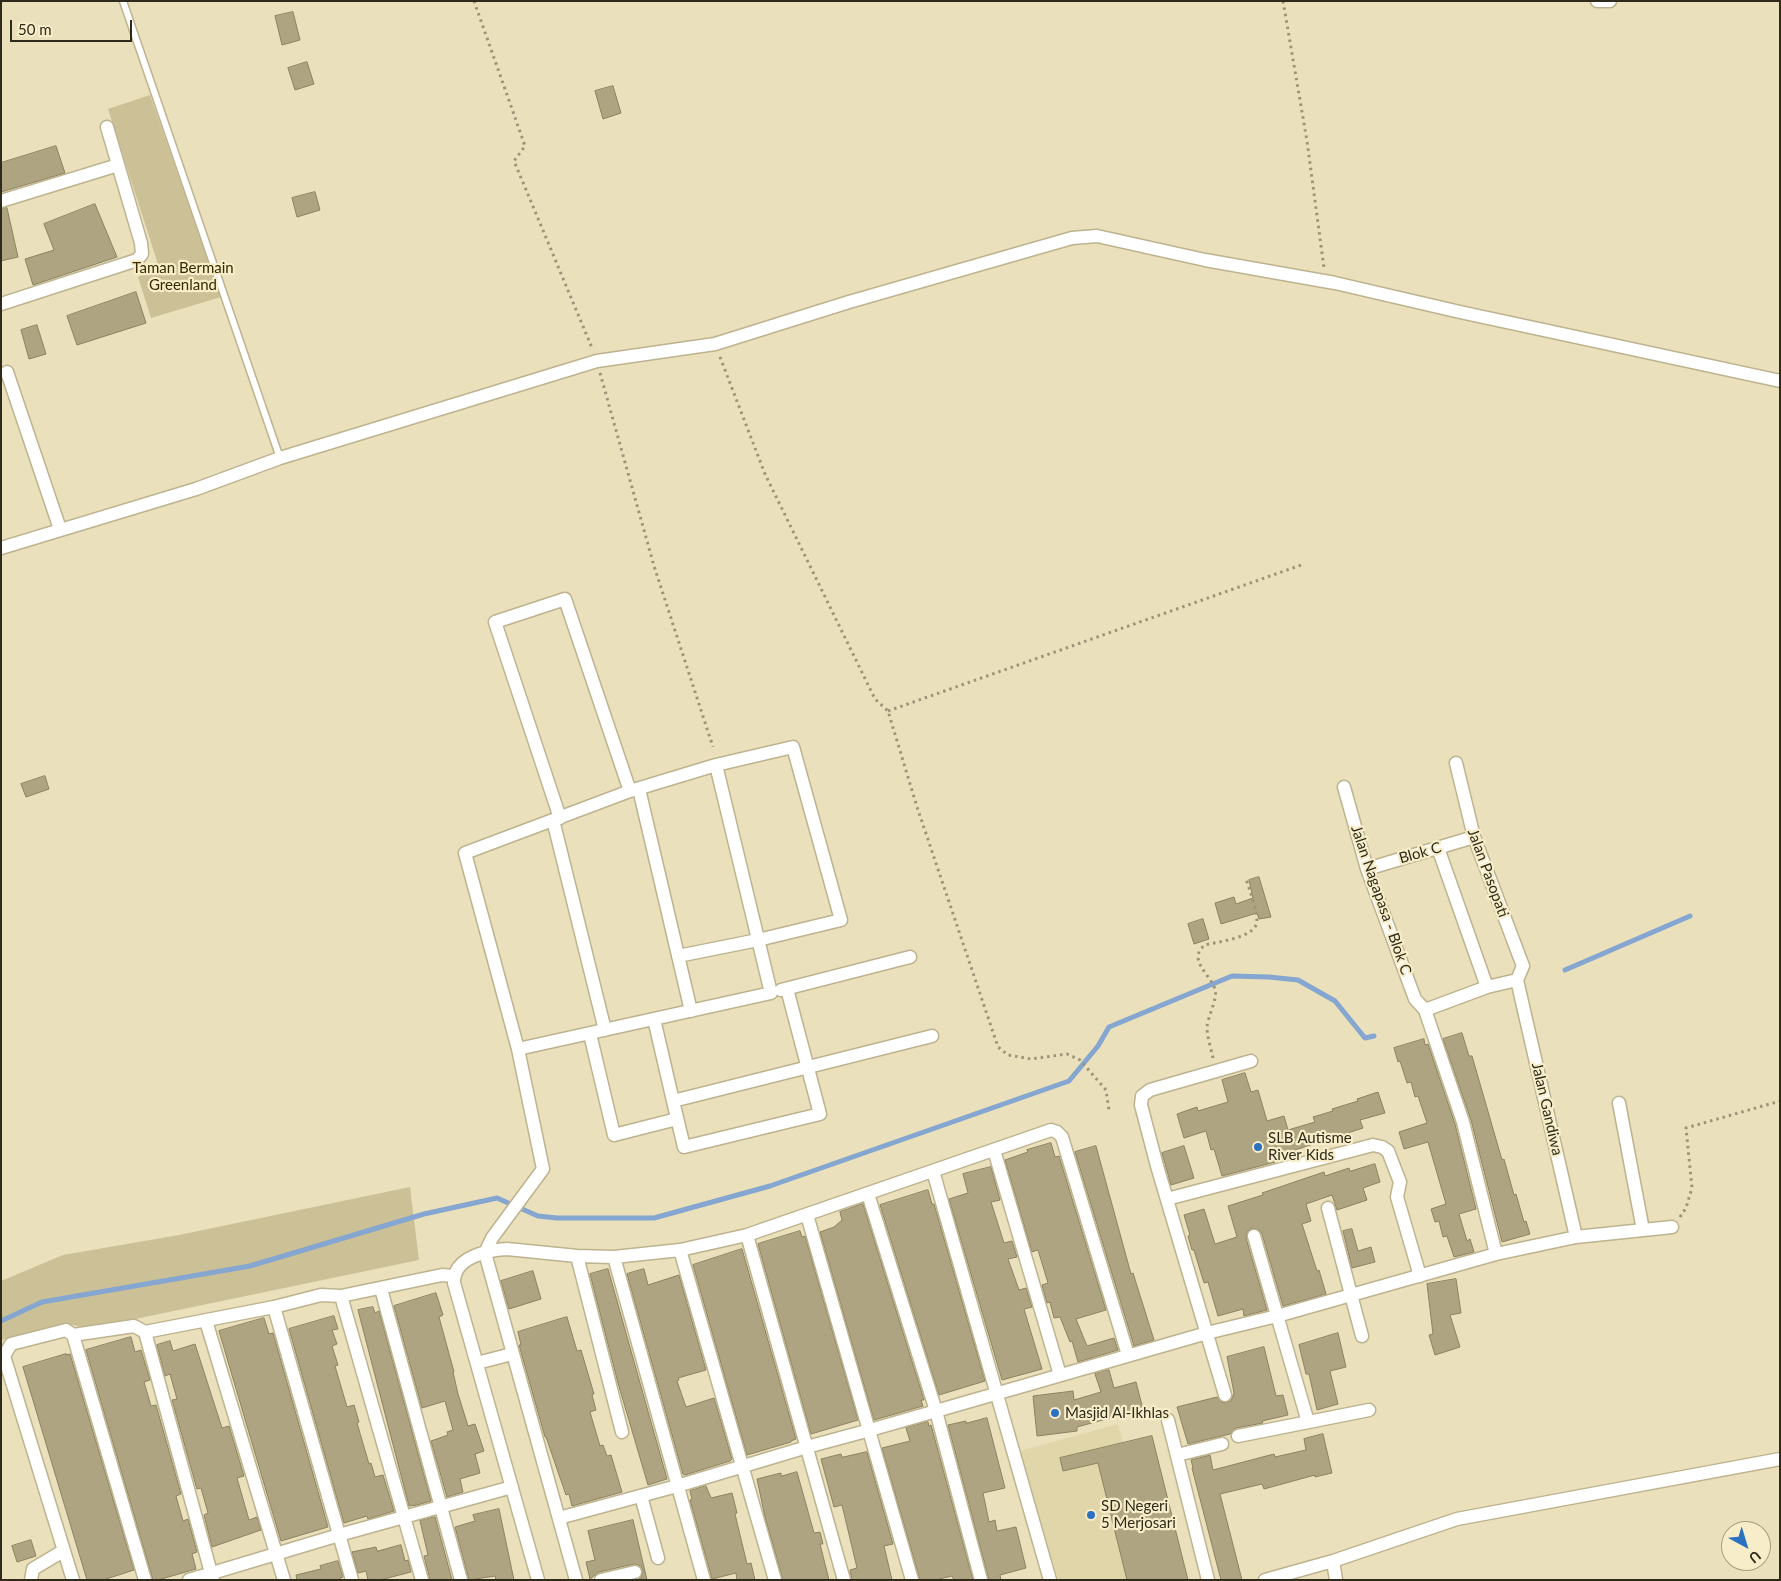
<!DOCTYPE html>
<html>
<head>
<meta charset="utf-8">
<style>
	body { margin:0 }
	#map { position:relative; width:1781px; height:1581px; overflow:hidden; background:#eae0bb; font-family:Lato,sans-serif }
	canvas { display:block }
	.frame { position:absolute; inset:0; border:2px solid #2e2a1c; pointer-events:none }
	.north { position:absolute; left:1721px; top:1521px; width:50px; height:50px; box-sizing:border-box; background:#f7edc8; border:1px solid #a79f83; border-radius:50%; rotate:141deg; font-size:14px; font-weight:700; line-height:20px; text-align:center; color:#2e2a1c }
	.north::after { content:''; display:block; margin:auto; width:18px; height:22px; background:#2b71c2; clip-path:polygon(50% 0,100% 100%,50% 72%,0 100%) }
	.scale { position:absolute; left:10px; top:20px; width:122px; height:22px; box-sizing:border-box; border:2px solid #2e2a1c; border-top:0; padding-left:6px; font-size:15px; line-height:18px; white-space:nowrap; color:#2e2a1c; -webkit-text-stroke:4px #f7edc8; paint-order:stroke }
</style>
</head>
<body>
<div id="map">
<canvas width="1781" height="1581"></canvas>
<div class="frame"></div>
<div class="north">U</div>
<div class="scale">50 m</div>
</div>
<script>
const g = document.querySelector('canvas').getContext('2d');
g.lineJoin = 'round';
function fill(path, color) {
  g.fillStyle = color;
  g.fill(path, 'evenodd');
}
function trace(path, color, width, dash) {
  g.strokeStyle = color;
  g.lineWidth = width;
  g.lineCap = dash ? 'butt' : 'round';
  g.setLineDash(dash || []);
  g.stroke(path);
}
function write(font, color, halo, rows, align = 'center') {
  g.font = font + ' Lato,sans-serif';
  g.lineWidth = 4.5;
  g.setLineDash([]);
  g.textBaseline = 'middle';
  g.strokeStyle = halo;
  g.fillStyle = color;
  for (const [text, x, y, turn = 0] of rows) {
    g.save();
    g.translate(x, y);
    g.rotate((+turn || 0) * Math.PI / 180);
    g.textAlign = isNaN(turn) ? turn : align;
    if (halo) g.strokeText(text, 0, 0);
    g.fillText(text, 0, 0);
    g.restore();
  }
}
fill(new Path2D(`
	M1118,1424L1161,1580H1058L1020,1451Z`), '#e1d6aa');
fill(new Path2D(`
	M150,95L221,297L151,318L138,277L156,267L157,261L108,109Z
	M410,1187L419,1260L92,1328L72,1325L58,1326L1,1340V1281L63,1255L179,1235Z`), '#ccc096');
trace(new Path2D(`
	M1565,970L1690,916
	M1,1321L42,1302L250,1266L424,1214L497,1198L538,1216L557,1218H654L770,1186L1069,1081L1098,1046L1109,1027L1232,976L1269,977L1298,980L1335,1001L1365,1038L1374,1036`), '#84a6d0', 5);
const building = new Path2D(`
	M293,12L300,40L282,45L275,16Z
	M307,62L314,84L295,90L288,68Z
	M613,86L621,113L603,119L595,91Z
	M56,146L65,173L1,192V163Z
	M315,192L320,210L297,217L292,198Z
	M95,204L117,257L33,285L25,259L54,250L44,224Z
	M7,208L18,257L1,261V209Z
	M136,292L146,323L77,345L67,316Z
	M37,325L46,354L29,359L21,330Z
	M45,776L49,789L26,797L21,784Z
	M1259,877L1271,917L1259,919L1257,913L1221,924L1215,903L1234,897L1236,904L1253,898L1249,880Z
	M1203,919L1209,939L1194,944L1188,924Z
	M1462,1033L1469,1056H1472L1502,1160L1504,1159L1514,1195L1516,1194L1524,1222L1526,1221L1530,1234L1502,1242L1471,1120L1443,1039Z
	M1424,1039L1425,1045L1428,1044L1455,1124L1476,1209L1459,1214L1467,1241L1470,1239L1474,1252L1454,1257L1447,1236L1443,1237L1439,1221L1435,1222L1431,1209L1446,1204L1428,1142L1404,1149L1399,1132L1427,1123L1418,1096L1415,1097L1411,1082L1407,1083L1400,1061L1398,1062L1394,1048Z
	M1245,1073L1251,1092L1258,1090L1267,1121L1284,1116L1288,1130L1315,1122L1313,1117L1333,1111L1332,1109L1358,1101L1357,1099L1378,1092L1385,1113L1360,1120L1363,1128L1289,1152L1290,1154L1274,1159L1275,1162L1222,1176L1214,1149L1211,1150L1206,1131L1184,1138L1177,1114L1197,1107L1198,1111L1228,1102L1222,1080Z
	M1051,1143L1055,1157L1059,1156L1106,1310L1076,1319L1087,1346L1114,1338L1118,1350L1078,1362L1072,1341L1070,1342L1060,1317L1054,1318L1050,1302L1047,1303L1042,1285L1048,1283L1038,1250L1032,1252L1005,1160L1028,1152L1027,1150Z
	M1096,1146L1131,1274L1133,1273L1154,1340L1134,1346L1075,1152Z
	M1184,1146L1194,1178L1171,1185L1162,1153Z
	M1375,1164L1380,1182L1363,1188L1367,1200L1337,1210L1332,1195L1306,1204L1311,1221L1302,1224L1317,1271L1319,1270L1326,1294L1283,1306L1262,1234L1259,1230L1252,1228L1248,1231L1246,1238L1267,1310L1244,1316L1243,1309L1218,1316L1208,1282L1204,1283L1194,1250H1192L1188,1236L1190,1235L1184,1215L1204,1209L1215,1244L1237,1237L1228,1206L1263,1195L1262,1193L1324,1172L1325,1176L1349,1168L1350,1171Z
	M991,1167L1000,1200L991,1202L1004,1243L1012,1241L1017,1257L1008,1259L1019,1290L1026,1288L1032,1307L1024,1309L1042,1369L1002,1380L949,1199L968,1193L963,1174Z
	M928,1190L932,1204H934L985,1381L939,1395L880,1205Z
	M863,1204L924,1400H921L923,1406L874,1420L820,1232L834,1227L842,1220L840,1212Z
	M1352,1229L1358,1251L1371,1247L1375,1262L1352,1268L1343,1231Z
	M800,1231L802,1237L805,1236L858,1420L811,1434L758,1244Z
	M742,1249L796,1439L791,1441V1442L747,1455L693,1265Z
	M608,1269L667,1479L648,1485L618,1383L590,1274Z
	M644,1269L648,1285L679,1275L706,1370L678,1378L679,1380L677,1381L686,1407L714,1398L732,1459L730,1461L685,1475L683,1474L627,1274Z
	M533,1271L541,1299L509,1309L501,1281Z
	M1456,1279L1461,1313L1450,1315L1460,1347L1435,1355L1429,1335L1433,1334L1427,1284Z
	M436,1293L443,1315L439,1317L454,1372H453L458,1394L468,1426L475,1424L484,1451L475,1454L480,1473L460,1479L463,1492L447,1497L431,1441L448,1435L447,1432L453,1430L445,1401L422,1408L394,1306Z
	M373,1307L375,1313L379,1311L431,1501L417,1505L409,1506L358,1310Z
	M334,1316L338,1329L332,1330L337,1344L332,1346L338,1365L335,1366L347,1407L354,1405L359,1422L357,1423L369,1464L371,1463L375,1477L383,1475L394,1511L368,1519L367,1516L344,1523L289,1329Z
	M567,1317L577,1351L581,1350L594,1394L592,1395L596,1410L590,1412L600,1446L603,1445L607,1456L611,1455L622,1492L572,1506L569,1494L566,1495L546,1437H545L519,1345H521L518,1332Z
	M264,1318L269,1334L273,1333L328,1527L281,1541L219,1331Z
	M1338,1333L1346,1367L1330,1371L1338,1404L1317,1410L1309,1374H1306L1299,1345Z
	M131,1337L135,1352L141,1350L150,1380L144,1382L151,1406L156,1405L181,1494L176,1496L183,1521L188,1519L197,1552L192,1554L196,1569L158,1580H153L86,1350Z
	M170,1341L173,1351L195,1344L222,1428L229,1426L244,1476L237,1478L249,1520L257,1517L261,1530L212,1547L204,1515L208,1513L201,1488L197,1489L172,1400L177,1399L170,1374L165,1376L157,1345Z
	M1264,1347L1276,1396L1283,1395L1288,1415L1262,1421L1263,1423L1236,1428L1230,1434L1188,1444L1177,1407L1217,1397L1223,1403L1231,1401L1234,1393L1227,1357Z
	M66,1354V1355L70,1354L134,1570L103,1580H87L23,1367Z
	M1109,1370L1114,1388L1136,1382L1143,1409L1077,1427V1431L1037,1436L1033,1396L1073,1391L1074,1400L1101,1392L1095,1374Z
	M987,1418L1005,1488L983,1493L989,1522L995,1520L997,1531L1016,1527L1026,1568L1000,1575L1001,1580H989L948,1425L966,1421V1423Z
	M928,1422L929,1426L931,1425L973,1580H954L952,1576L935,1580H920L882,1448L910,1441L906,1428Z
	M1323,1434L1332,1473L1315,1477V1475L1264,1489L1262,1484L1220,1494L1242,1580H1221L1192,1468H1193L1191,1460L1210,1455L1213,1470L1274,1454L1275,1457L1306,1450L1304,1439Z
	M1152,1436L1188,1580H1127L1098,1463L1063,1471L1060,1458Z
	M867,1452L893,1544L884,1546L892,1580H852L850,1570L857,1568L842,1505L834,1507L821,1459L841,1454L842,1457Z
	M797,1472L814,1533L820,1532L823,1544H820L829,1580H783L765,1517L757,1479L781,1473V1476Z
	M706,1486L711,1498L732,1493L737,1513L735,1514L747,1564L751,1563L755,1580H737L736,1573L712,1579L690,1500L692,1499L690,1491Z
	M499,1509L514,1580H496L495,1576L469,1580L455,1527L475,1521L473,1515Z
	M435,1517L452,1580H430L424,1556L428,1555L420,1521Z
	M633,1520L647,1580H637L641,1578L643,1571L641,1566L634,1564L599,1572L590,1579L586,1562L595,1560L588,1531Z
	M31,1540L36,1556L17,1562L12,1546Z
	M401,1545L405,1561L408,1560L411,1572L380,1580H368L366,1571L358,1573L352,1552L376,1547L377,1551Z
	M338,1561L343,1577L340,1578L341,1580H297L296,1575L321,1569L320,1566Z`);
fill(building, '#aea481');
trace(building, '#8b8260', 1);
const lane = new Path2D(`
	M123,1L280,458`);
const street = new Path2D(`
	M1597,1H1610
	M1,201L118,165
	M1,304L137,260L142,254L141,243L107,127
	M7,372L60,529
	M1,548L196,489L280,458L597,361L715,344L849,302L1072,238L1097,236L1205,260L1335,283L1460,312L1780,381
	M1456,763L1474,837L1523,966L1517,980
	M1344,787L1367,869L1415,999L1425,1010L1463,1122L1496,1254
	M639,789L691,1011
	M560,818L495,622L565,599L630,791
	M553,820L605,1030
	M1438,848L1487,987
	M1367,869L1474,837
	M678,956L758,940L841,920L793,747L716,765
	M1517,980L1576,1237
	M781,990L910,957
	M1425,1010L1487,987L1517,980
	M654,1019L673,1101L932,1036
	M590,1034L614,1135L677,1119
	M518,1049L771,993L716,765L630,791L465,853L518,1049L543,1169L492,1238L485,1253L576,1580
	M673,1101L684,1147L820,1114L787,989
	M1619,1103L1643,1230
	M994,1150L1060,1375
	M933,1171L1050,1580
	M868,1194L936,1411L981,1580
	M1167,1199L1373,1145L1382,1147L1388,1151L1400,1182L1397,1197L1420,1276
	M1328,1208L1362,1336
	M807,1215L912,1580
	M747,1235L844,1580
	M1254,1236L1308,1422
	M680,1250L775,1580
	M577,1256L622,1432
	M614,1257L704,1580
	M381,1289L461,1580
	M341,1296L422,1580
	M274,1307L352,1580
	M206,1321L284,1580
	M145,1332L213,1580
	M73,1335L145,1580
	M477,1363L512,1354
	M1225,1395L1157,1166L1141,1105L1142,1096L1150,1090L1251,1061
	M1168,1420L1208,1580
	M1238,1436L1369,1410
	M1177,1455L1222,1444
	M641,1496L658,1558
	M559,1518L677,1486L807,1447L870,1430L1207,1333L1277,1316L1496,1254L1576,1237L1672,1227
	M1333,1561L1336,1580
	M31,1580L33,1569L63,1551
	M73,1580L4,1356L11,1344L66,1330L73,1335L134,1326L145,1332L274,1307L321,1295L341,1296L442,1275L454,1276
	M189,1580L339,1535L512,1487
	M538,1580L454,1283C453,1257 488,1250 507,1249L577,1256L614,1257L680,1250L747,1235L1051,1130L1057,1132L1062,1137L1128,1355
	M601,1580L635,1572
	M1265,1580L1333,1561L1457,1519L1780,1459`);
trace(lane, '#bdb38f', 9);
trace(street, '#bdb38f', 15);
trace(new Path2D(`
	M474,1L525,146L514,161L592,348
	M1283,1L1307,141L1324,268
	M720,357L765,474L875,699L888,711L917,807L998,1047L1008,1055L1031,1059L1067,1054L1080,1060L1106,1090L1109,1110
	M600,373L654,566L713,747
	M888,711L1304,564
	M1213,1058C1211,1048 1207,1037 1207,1027C1208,1016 1218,998 1215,989C1209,973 1187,959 1205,945C1217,942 1251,938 1256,925C1260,916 1249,889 1246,879
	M1680,1217L1686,1208L1692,1188L1686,1128L1780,1101`), '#9c9479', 3, [2.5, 4]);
trace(lane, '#fff', 6);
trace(street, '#fff', 12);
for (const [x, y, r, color] of [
	[1258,1147,5,"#2b71c2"],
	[1055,1413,5,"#2b71c2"],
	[1091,1515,5,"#2b71c2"]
]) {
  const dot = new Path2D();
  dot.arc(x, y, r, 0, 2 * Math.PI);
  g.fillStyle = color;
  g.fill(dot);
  trace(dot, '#f7edc8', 2);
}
write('15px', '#352a00', '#f7edc8', [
	["Taman Bermain",183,268],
	["Greenland",183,285]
]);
write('15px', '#2e2a1c', '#f7edc8', [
	["Blok C",1420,853,-16],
	["Jalan Pasopati",1488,873,70],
	["Jalan Nagapasa - Blok C",1381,900,71],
	["Jalan Gandiwa",1547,1109,77]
]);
write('15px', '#2e2a1c', '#f7edc8', [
	["SLB Autisme",1268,1138],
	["River Kids",1268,1155],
	["Masjid Al-Ikhlas",1065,1413],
	["SD Negeri",1101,1506],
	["5 Merjosari",1101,1523]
], 'left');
</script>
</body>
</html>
